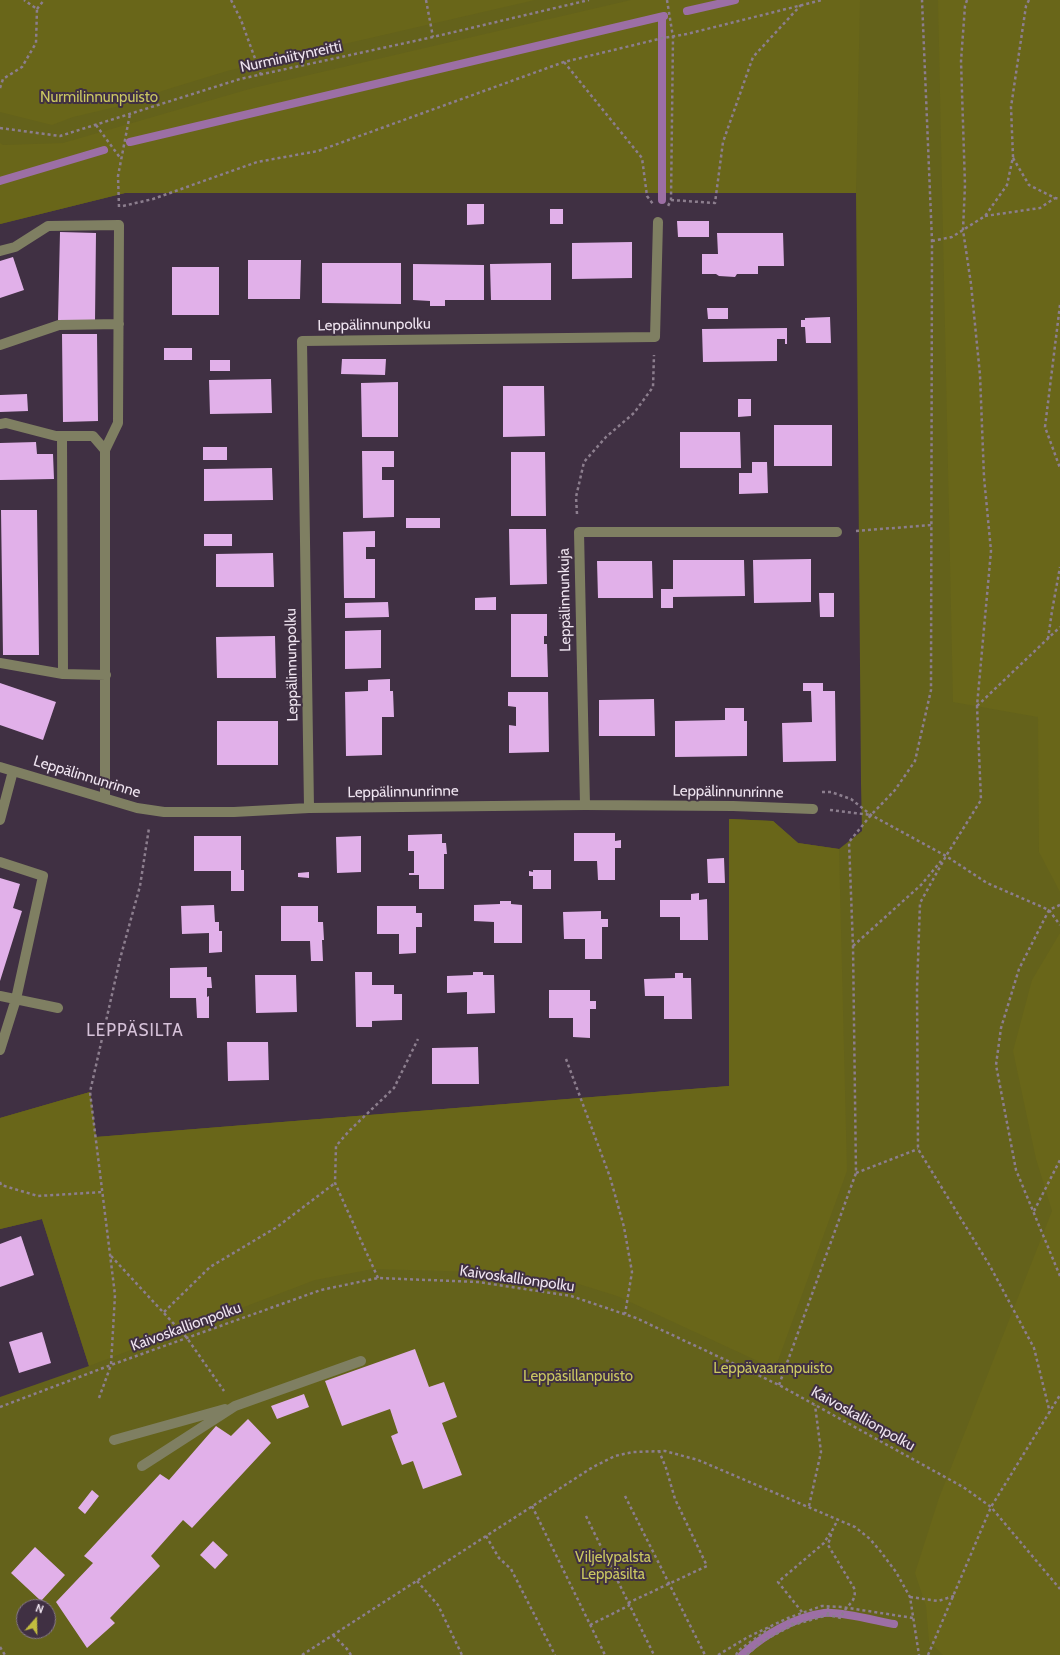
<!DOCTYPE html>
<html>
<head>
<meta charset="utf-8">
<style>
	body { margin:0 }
	#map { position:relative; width:1060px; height:1655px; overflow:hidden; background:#403043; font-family:Cabin,sans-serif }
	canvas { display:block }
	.north { position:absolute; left:16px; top:1599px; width:40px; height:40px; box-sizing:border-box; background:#403043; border:1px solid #867888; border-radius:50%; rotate:20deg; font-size:11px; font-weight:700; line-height:16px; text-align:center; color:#efe4f0 }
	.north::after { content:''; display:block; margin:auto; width:14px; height:18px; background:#c2bd3f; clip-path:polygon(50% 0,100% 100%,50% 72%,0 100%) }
</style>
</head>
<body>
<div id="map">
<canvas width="1060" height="1655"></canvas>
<div class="north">N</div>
</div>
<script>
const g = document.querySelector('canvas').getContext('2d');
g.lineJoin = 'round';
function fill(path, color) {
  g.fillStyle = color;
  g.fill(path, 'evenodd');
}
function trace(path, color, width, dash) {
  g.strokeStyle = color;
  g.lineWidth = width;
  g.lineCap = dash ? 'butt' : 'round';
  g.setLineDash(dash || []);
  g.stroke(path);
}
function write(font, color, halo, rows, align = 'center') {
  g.font = font + ' Cabin,sans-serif';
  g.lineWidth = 4;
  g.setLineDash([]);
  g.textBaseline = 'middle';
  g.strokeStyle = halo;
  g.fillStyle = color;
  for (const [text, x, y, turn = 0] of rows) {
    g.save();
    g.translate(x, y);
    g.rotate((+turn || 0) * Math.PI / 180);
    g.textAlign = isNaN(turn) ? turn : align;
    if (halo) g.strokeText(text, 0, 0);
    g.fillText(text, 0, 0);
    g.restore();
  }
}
fill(new Path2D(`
	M0,0H1060V1655H0V1397L89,1366L42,1219L0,1229V1118L90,1092L96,1137L729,1086V819L773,821L798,843L839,849L862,831L861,784L856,193H125L0,224ZM24,1607H48V1631H24Z`), '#64621b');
fill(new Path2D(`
	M0,0H535L227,71L165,90L124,105L73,117L52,125L0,112Z
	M631,0H860L856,193H125L0,224V143L3,145L63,143L253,88Z
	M938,0H1060V892L1039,852L1038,717L953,702Z
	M729,819L773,821L798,843L839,849L847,1171L775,1369L617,1296L569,1281L478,1272L373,1269L315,1280L89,1366L42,1219L0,1229V1118L90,1092L96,1137L729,1086Z
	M1060,933V1655H943L929,1641L926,1606L915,1573L939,1498L1052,1211L1036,1159L1013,1051L1032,980Z`), '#696619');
trace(new Path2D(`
	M687,11L735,0
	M130,142L664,16
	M0,181L104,150
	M662,200V17
	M742,1655C764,1635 794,1617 824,1613C839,1611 877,1621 894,1624`), '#9c6fa5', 8);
fill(new Path2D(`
	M467,204H484V224L467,225Z
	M550,209H563V224H550Z
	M677,221H709V237H678Z
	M60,232L96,233L95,321L58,320Z
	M717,233H783L784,266H758V274H737L735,277L719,276L716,274H702V254H718Z
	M632,242V278L572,279V243Z
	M13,257L24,290L0,298V261Z
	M248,260H301L300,299H248Z
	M322,263H401V304L322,303Z
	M551,263V300H491L490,264Z
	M413,264L484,265V300H445V306H430V301L413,300Z
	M172,267H219V315H172Z
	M707,308H728V319H708Z
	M830,317L831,343H806L805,327H801V320H805V318Z
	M787,328V344H785V339H777V361L703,362L702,329Z
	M62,334H97L98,421L63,422Z
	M164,348H192V360H164Z
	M342,359H386L385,375L341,374Z
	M210,360H230V371H210Z
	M271,379L272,413L210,414L209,380Z
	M398,382V437H362L361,383Z
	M503,386H544L545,436L503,437Z
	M27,394L28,411L0,412V395Z
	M738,399H751V416L738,417Z
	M774,425H832V466H774Z
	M680,432H740L741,468H680Z
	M36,442L37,454H53L54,479L0,480V443Z
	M203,447H227V460H203Z
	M362,451H394V467H382V480H394V517L363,518Z
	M511,452H545L546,516H511Z
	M752,462H767L768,493L739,494V473H752Z
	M272,468L273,500L204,501V469Z
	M1,510H37L39,655H3Z
	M406,518H440V528H406Z
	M509,529H546L547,584L510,585Z
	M375,531V547H366V559H375V598H344L343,532Z
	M204,534H232V546H204Z
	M273,553L274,587H216V554Z
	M811,559V602L754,603L753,560Z
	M673,560H744L745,596L673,597V608H661V589H673Z
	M597,561H652L653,598H598Z
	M819,593H834V617H820Z
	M496,597V610H475V598Z
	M388,602L389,617L345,618V603Z
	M511,614H547V636H544V644H547L548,677H511Z
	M381,630V668L345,669V631Z
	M275,636L276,678H217L216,637Z
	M390,679V691H393L394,717H382V755L346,756L345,692L368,691V680Z
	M0,683L56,702L43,740L0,725Z
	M803,683H823V691H835L836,761L783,762L782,723L812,722L811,691H803Z
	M508,692H548L549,752L509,753V725L516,726V707L508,706Z
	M654,699L655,736H599V700Z
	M725,708H744V721H747V756L675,757V721L725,720Z
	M217,721H278V765H217Z
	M574,833H615V841L621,840V848H615V880H598L597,861H574Z
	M442,834V843H446L447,854H444V889H419V875H409V873H414V851H408V835Z
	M194,836H241V870H244V891H231V871H194Z
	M361,836V872L337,873L336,837Z
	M724,858L725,883H708L707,859Z
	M533,870H551V889H533V876H529V871L533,872Z
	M309,872V878L298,877V873Z
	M0,878L20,884L13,908L22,911L0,981Z
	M699,893V900L707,899L708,940H680V917H660V900H691V894Z
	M500,901H511V904L522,905V943H494V922L474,921V905L500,904Z
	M214,905L215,922H219V931H222V952L209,953V933L182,934L181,906Z
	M281,906H318V922H323L324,940H322L323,961H311L310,941H281Z
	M377,906H416V913H422V927H416V953L399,954V934H377Z
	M601,911V919H608V927H602V959H585V939H564L563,912Z
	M207,967V977H211L212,988H207V997L209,996V1018H197L196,998H170V968Z
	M355,972H372V985H394V994H402V1020L372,1021V1027H356Z
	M473,972H483V975H494L495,1013L467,1014V992L447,993V976L473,975Z
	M675,973H683V978H691L692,1019H664V996H645L644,979L675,978Z
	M255,975H296L297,1012L256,1013Z
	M549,990H590V1001H596V1009H590V1038L573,1037V1018H549Z
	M227,1042H268L269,1080L228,1081Z
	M478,1047L479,1084H432V1048Z
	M21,1236L34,1275L0,1287V1244Z
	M42,1332L51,1363L19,1373L9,1342Z
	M415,1349L429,1387L444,1382L457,1417L442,1423L462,1475L423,1489L413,1461L402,1465L391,1436L398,1433L390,1409L342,1426L325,1381Z
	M304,1394L309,1407L277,1419L271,1406Z
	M248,1419L271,1443L192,1528L183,1520L151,1556L160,1566L110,1618L115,1623L87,1648L56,1602L93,1563L84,1556L160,1474L169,1480L216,1426L231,1436Z
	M92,1490L99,1496L85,1514L78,1508Z
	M213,1541L228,1555L215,1569L200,1555Z
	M35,1547L65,1575L41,1601L11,1573Z`), '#e1b0e9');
trace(new Path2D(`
	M231,0L241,20L261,75
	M426,0L433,37
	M667,0L673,37L671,200L668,206
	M967,0L965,6L961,61L965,185L963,230L971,284L980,375L984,477L991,551L977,706L981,800L946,856L920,903L917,989L918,1149L990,1266L1034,1348L1050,1413
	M37,9L44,0
	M564,62L642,158L647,196L653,204
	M0,88L3,79L22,67L36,43L37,9L24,0
	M96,125L121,159
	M0,128L60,136L240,79L433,37L589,0
	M1013,158L1029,185L1055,198L1060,199
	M671,200L715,203L723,142L753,57L801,5
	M123,206L153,199L257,162L318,151L564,62L663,38L687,34L822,0
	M119,207L118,176L130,114
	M985,216L1040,208L1055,198
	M932,241L952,237L985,216L1007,185L1013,157L1011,107L1026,6L1029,0
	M1060,305L1045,427L1060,468
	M577,514L576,497L584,462L606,437L634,413L653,387L654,355
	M856,531L931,525
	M1048,639L1052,611L1060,567
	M977,706L1060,627
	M822,792H831L851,799L871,815L946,856L987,883L1049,910L1060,925
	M830,810L871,815
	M1060,905L1049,910L1019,969L1001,1028L996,1065L1016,1170L1060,1276
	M853,946L921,885L941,861
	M566,1059L610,1177L624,1227L632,1272L625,1314
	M856,1173L918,1149
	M0,1182L1,1185L38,1196L103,1192
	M1034,1211L1060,1160
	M111,1256L187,1338L224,1391
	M378,1278L335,1183L336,1146L350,1130L394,1088L418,1039
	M164,1312L210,1267L277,1227L335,1183
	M779,1385L856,1173L853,946L849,842L871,815L895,790L915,761L931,690L932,241L922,0
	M99,1398L111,1365L115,1295L90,1092L120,959L140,886L149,828
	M0,1407L111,1365L321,1290L378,1278L478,1282L571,1296L636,1318L779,1385L963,1487L991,1507L1060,1589
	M625,1496L705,1655
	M532,1506L605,1655
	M809,1506L821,1452L815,1405
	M586,1516L654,1655
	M486,1536L499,1558L511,1569L555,1655
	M417,1581L438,1605L462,1655
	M910,1597L938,1601L954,1596
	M628,1603L707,1566L675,1499L666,1468L659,1451
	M828,1606V1615
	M802,1612L778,1582L824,1543L830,1533
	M788,1618L793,1625
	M590,1625L630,1605
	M333,1635L347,1649L351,1655
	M0,1647L5,1655
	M302,1655L593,1467L615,1456L633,1452L665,1451L698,1460L855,1527L870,1539L881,1552L896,1572L910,1597L919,1655
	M718,1655L748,1637L788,1618L822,1606L842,1607L913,1618
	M736,1655L739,1650L770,1628
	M747,1655L761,1642L793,1625L828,1615L841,1618C845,1604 858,1603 854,1588L828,1545L832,1531L838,1519
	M928,1655L991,1507L1060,1395`), '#8c7e8e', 2.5, [3, 3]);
trace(new Path2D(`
	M0,251L15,247L48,226L119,225L118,423L105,450V798
	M0,345L59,325L119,324
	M0,424L6,423L56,436H93L105,450
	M0,663L63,674L62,436
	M63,674L106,675
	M0,767L137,808L164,812H234L309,808L585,805L733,806L813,809
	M585,805L579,532H837
	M309,808L302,341L655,337L658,222
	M0,820L13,771
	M0,862L43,876L16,999L0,1050
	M0,996L58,1008
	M114,1440L225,1409
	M142,1466L235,1406L361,1361`), '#7f7f62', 10);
write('15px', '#efe4f0', '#403043', [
	["Nurminiitynreitti",291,57,-12],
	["Leppälinnunpolku",374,325,-1],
	["Leppälinnunkuja",565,600,-91],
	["Leppälinnunpolku",292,665,-91],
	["Leppälinnunrinne",87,777,17],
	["Leppälinnunrinne",403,792,-1],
	["Leppälinnunrinne",728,792,1],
	["Kaivoskallionpolku",517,1279,8],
	["Kaivoskallionpolku",186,1327,-20],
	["Kaivoskallionpolku",863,1419,29]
]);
write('15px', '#cac761', '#403043', [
	["Nurmilinnunpuisto",99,98],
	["Leppävaaranpuisto",773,1369],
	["Leppäsillanpuisto",578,1377],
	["Viljelypalsta",613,1558],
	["Leppäsilta",613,1575]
]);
g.letterSpacing = '1px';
write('17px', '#d6c2d9', '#403043', [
	["LEPPÄSILTA",135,1031]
]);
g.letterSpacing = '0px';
</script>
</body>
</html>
